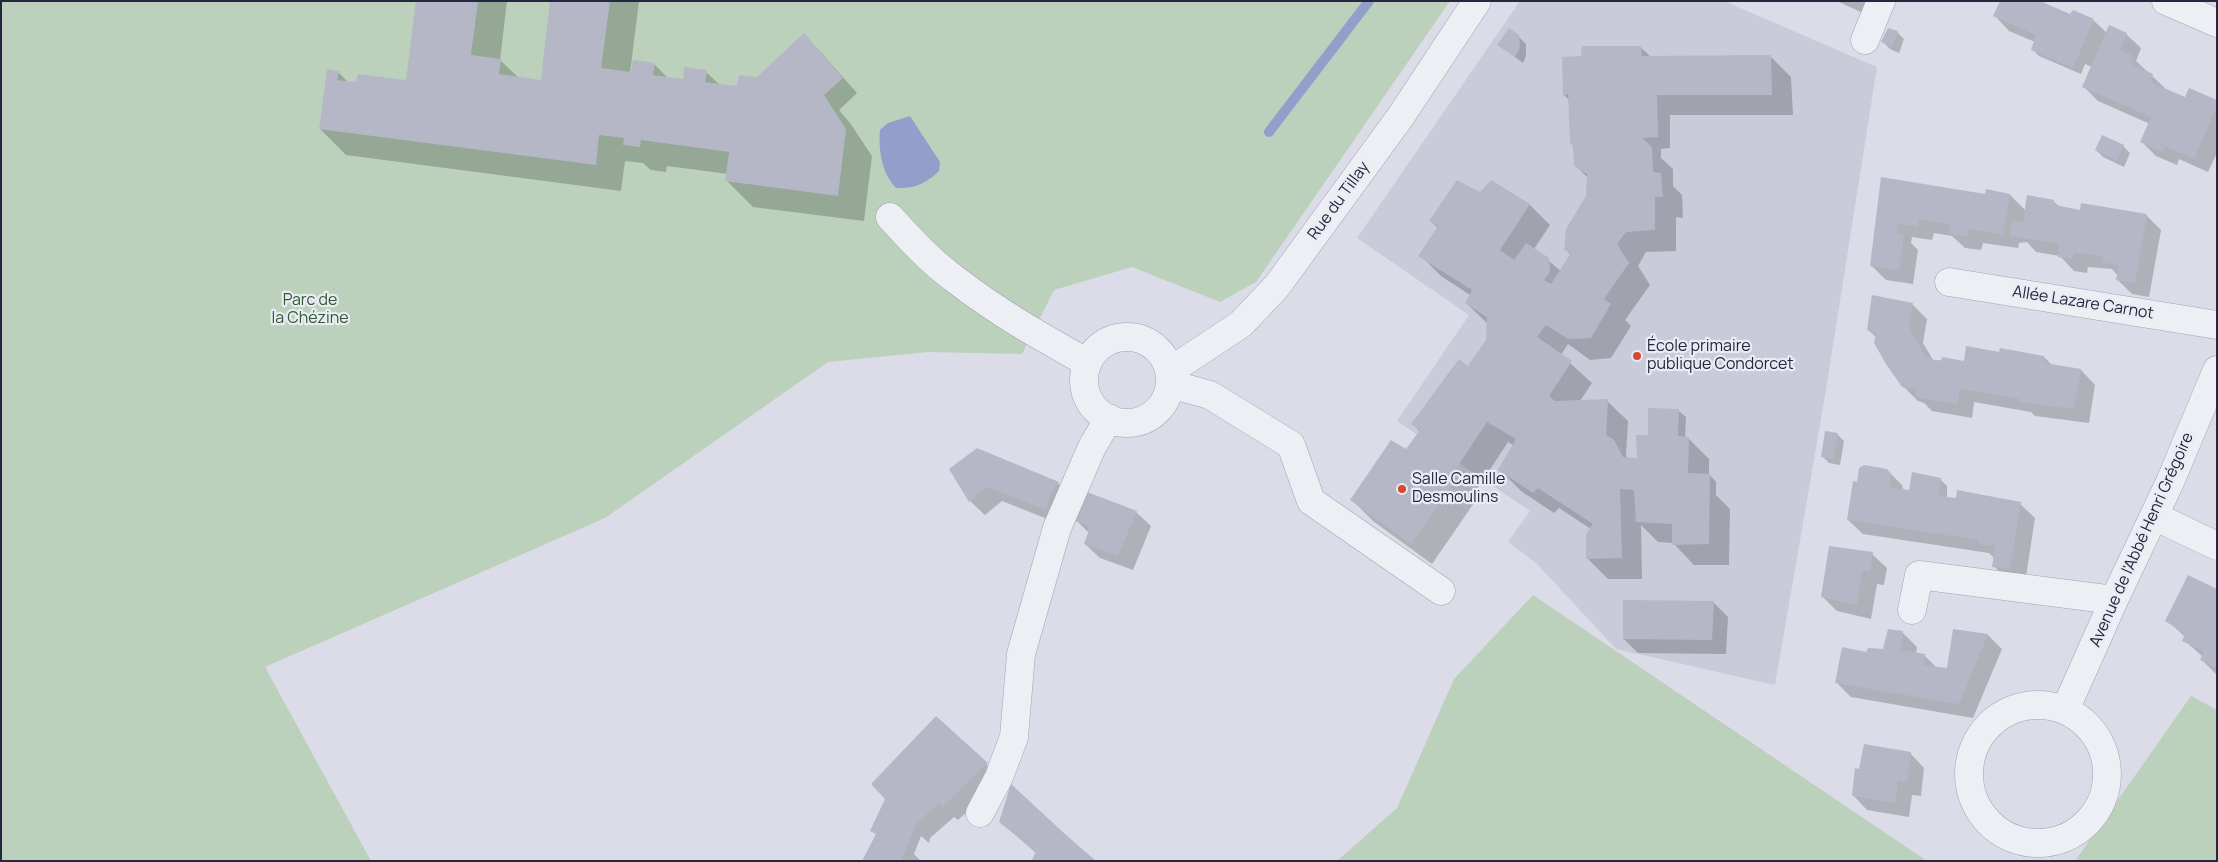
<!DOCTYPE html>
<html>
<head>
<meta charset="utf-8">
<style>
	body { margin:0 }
	#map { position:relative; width:2218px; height:862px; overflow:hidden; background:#dbdce7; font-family:Manrope,sans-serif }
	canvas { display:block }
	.frame { position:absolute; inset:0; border:2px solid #24273d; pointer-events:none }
</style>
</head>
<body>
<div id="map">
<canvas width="2218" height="862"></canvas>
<div class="frame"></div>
</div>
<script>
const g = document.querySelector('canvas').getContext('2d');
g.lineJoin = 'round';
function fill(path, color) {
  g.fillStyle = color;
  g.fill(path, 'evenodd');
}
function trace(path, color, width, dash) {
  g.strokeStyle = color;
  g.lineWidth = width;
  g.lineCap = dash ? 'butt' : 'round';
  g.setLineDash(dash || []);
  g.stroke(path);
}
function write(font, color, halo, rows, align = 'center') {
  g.font = font + ' Manrope,sans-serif';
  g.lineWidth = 4.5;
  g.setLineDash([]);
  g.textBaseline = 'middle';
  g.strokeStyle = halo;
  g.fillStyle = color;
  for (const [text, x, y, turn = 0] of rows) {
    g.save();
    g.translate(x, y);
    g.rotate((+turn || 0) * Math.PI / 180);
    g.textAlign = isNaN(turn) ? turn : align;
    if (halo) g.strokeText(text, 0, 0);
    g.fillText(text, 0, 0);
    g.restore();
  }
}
fill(new Path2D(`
	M1520,1H1724L1877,67L1825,396L1775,685L1616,649L1536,563L1508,542L1530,511L1397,421L1469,315L1357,238Z`), '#c9cbd9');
fill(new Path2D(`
	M1,1H1450L1256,282L1220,302L1132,267L1054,290L1022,354L928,352L828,362L605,518L265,667L371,861H1Z
	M1533,595L1927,861H1337L1397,808L1454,679Z
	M2191,696L2217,710V861H2075Z`), '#bbd1bb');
fill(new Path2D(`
	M910,116L940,162L939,171C927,183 914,189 896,188C882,174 878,149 880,130L888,123Z`), '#929fca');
fill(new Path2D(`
	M417,1H507L500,60L519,78L542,81L552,1H639L630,73L654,64L668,78L684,80L706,72L720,85L738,87L818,49L857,93L839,110L850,123L872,156L864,221L753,207L727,181L728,174L667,166L666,172L651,170L643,163L625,161L621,191L346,155L320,129L338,72L348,82L407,81Z
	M1837,1H1889L1880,21Z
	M2002,1H2042L2046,5L2071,16L2093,20L2107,33L2126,34L2141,48L2136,61L2167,90L2186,99L2217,101V153L2208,172L2179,159L2177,165L2156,156L2142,142L2150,124L2098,101L2084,87L2092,67L2085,64L2081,74L2039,56L2032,49L2035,42L2009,31L1995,16Z
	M1897,32L1904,39L1899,53L1890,49L1883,42Z
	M1518,36L1526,44V56L1523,63L1499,45Z
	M1640,47L1651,57L1770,56L1791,77L1793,115H1670V148L1661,149V158L1673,169V186L1682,195L1683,218L1676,217V251L1646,252L1638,266L1650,285L1625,320L1631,326L1611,358L1590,360L1568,344L1561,355L1592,383L1580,401H1607L1628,421L1626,456L1629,459H1638L1651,437L1678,410L1686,417L1685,438H1688L1709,459V474L1716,482V495L1730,509L1729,565H1694L1673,543L1658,542L1641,525L1642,579H1608L1587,558L1591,529L1559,508L1554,513L1521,491L1500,470L1514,446L1508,442L1470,500L1474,503L1432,564L1373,521L1352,500L1407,451L1420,432L1413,424L1469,367L1488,341V324L1466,303L1470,295L1441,276L1420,255L1438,228L1431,221L1480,194L1529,204L1550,225L1534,249L1561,271L1571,255L1565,249L1588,197V178L1575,165L1570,101L1564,95L1582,57Z
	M2123,146L2130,153L2124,167L2103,157L2096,150Z
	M1883,178L1986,196L2010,195L2026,211L2053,201L2060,207L2081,211L2146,215L2161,230L2149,297L2132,294L2118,280V276L2112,269L2088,267L2087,273L2074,271L2060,256L2036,252L2027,242L2019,243L2018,248L1983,243L1981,250L1965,248L1952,236L1934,233L1932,240L1912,237L1911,243L1918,250L1913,284L1886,280L1871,265Z
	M1912,304L1927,319L1923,343L1933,360L1965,362L2000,353L2044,357L2052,365L2081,370L2095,385L2089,423L2035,416L2031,412L1974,402L1972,418L1932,411L1924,403L1918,401L1903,386L1877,338L1868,330Z
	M1837,434L1844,441L1840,465L1829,463L1822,456Z
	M951,469L1058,483L1072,497L1060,524L1002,501L985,515L970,501Z
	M1887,470L1902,485L1904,491L1910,492L1940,479L1947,486V498L2020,504L2035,518L2025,583L2008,581L1994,566L1995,559L1989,553L1863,534L1848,520L1858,483Z
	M1136,512L1151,526L1133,570L1100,558L1085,544L1089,533L1076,520Z
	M1872,554L1887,568L1884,585L1877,584L1871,619L1837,611L1822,596Z
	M2217,591V675L2202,660L2203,657L2184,640L2185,637L2167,620Z
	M1714,603L1728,617L1726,654L1638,653L1624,639Z
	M1954,630L1988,635L2002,649L1973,718L1851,697L1837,683L1867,653L1884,651L1902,632L1917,647L1916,654L1924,655L1937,668L1948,670Z
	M936,718L1002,779L958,820L954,817L930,838L929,843L921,836L914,854L921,861H864L877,836L872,830Z
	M1910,753L1924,768L1921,796L1912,795L1909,817L1867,810L1853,795L1860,771Z
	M1001,822L1094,861L1037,854Z`), '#0003');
trace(new Path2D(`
	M1269,132L1369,1`), '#929fca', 10);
fill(new Path2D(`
	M416,1H478L471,55L501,59L499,74L541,80L550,1H610L601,68L631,72L633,60L655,63L653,75L683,79L684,67L707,70L705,82L737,86L739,75L757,77L804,33L843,78L824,95L846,129L838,196L725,181L729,152L641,140L640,147L623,145L624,138L599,135L596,165L319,129L327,69L339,71L337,80L356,82L358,74L406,80Z
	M2000,1H2040L2070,14L2073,10L2094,19L2073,68L2031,50L2036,35L1993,16Z
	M2109,25L2127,33L2120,50L2133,56L2131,64L2153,74L2150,82L2185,97L2189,88L2217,100V106L2194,159L2165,146L2162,152L2140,142L2151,117L2082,87Z
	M1509,28L1519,35L1520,48L1515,57L1497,45Z
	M1888,28L1898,31L1892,46L1881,42Z
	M1582,46H1641L1642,56L1771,55L1772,95H1657L1658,137L1642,138L1652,147L1653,172L1661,173L1663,197H1655V230L1626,232L1617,244L1629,263L1604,299L1611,304L1591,338L1568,339L1546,325L1537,337L1572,361L1549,396L1555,401L1608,399L1606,435L1614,440L1623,457L1637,458L1636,435H1648V408L1679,409L1678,436L1689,437L1688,473L1710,474L1709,544L1672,545V524L1636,522L1634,490L1620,489L1622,558L1586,559V534L1593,524L1538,488L1533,493L1498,470L1516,439L1487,422L1450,478L1454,482L1411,544L1350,500L1391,440L1406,449L1420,430L1411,424L1459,359L1468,366L1486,340L1487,317L1465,303L1472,290L1418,256L1438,226L1429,221L1457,180L1480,192L1491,180L1530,204L1500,250L1514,260L1526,243L1549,258L1550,272L1544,280L1551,284L1571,253L1564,250L1566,229L1586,196L1587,174L1574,166L1573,145L1570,144L1568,94L1563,96L1562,57L1581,56Z
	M2102,135L2124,145L2117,161L2095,150Z
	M1881,177L1985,194L1986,189L2010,194L2003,235L1968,229L1967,236L1949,234L1951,224L1919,219L1918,227L1898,223L1896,233L1904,235L1899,270L1870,266Z
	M2027,195L2054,200V205L2080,210L2081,203L2147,214L2135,283L2116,280L2119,266L2102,262L2103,256L2074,253L2073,259L2058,257L2059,244L2010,236L2012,221L2023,222Z
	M1872,295L1913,303L1909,327L1926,358L1941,361L1942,357L1964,361L1966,346L1999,352L2000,348L2044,356L2045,363L2081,369L2074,409L2019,402L2020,399L1960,389L1957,404L1916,397V390L1902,387L1886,364L1874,343L1876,333L1867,330Z
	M1825,431L1838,433L1833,459L1821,457Z
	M977,448L1059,482L1051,494L1046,510L987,487L969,502L949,469Z
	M1864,465L1887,469L1891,474L1889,487L1909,490L1912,472L1941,478L1939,496L1956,498L1957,490L2021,502L2010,569L1992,567L1995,546L1978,544L1979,540L1847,520L1853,481L1857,482L1859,468Z
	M1082,490L1137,511L1118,556L1084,544L1090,527L1075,521Z
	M1829,546L1873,552L1870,571L1862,570L1857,605L1821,597Z
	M2188,575L2217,589V668L2200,660L2204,651L2182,641L2185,634L2165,621Z
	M1623,600L1714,601L1712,640L1623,639Z
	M1888,629L1903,631L1900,650L1925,654L1923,665L1947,668L1953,629L1988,634L1959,704L1835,683L1842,647L1866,652L1868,648L1883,649Z
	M936,716L988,763L943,807L939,803L916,824L901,861H862L876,834L870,831L885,799L871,784Z
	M1864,744L1911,752L1907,782L1898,781L1895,803L1852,796L1855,768L1859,769Z
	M1011,784L1065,834L1096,861H1031L1036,852L999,822Z`), '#b5b7c7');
const minor = new Path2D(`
	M2166,1L2217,23
	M1865,40L1881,1
	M890,217C910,239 931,262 956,280C997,312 1043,338 1088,363
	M1949,282L2217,325
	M1084 380a43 43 0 1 1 86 0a43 43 0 1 1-86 0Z
	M1170,371L1241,324L1277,286L1401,116L1477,1
	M1170,384L1210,395L1291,445L1311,501L1441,591
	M2154,516L2217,546
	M1912,610L1919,575L2114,600
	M1969 774a69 69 0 1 1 138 0a69 69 0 1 1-138 0Z
	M2066,708L2114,600L2170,482L2217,370
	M980,813L999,777L1014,737L1021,654L1057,528L1092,447L1109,418`);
trace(minor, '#a0a2b1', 29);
trace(minor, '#eeeef5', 28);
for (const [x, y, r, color] of [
	[1637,356,5,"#d74535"],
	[1402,489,5,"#d74535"]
]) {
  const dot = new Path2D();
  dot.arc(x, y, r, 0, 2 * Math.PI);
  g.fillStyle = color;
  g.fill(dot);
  trace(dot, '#eaecf4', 2);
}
write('16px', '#24273d', '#eaecf4', [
	["Rue du Tillay",1339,201,-54],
	["Allée Lazare Carnot",2083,303,9],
	["Avenue de l'Abbé Henri Grégoire",2142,540,-66]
]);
write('16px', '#305a33', '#eaecf4', [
	["Parc de",310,301],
	["la Chézine",310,319]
]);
write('16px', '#24273d', '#eaecf4', [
	["École primaire",1647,347],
	["publique Condorcet",1647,365],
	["Salle Camille",1412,480],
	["Desmoulins",1412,498]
], 'left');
</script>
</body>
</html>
